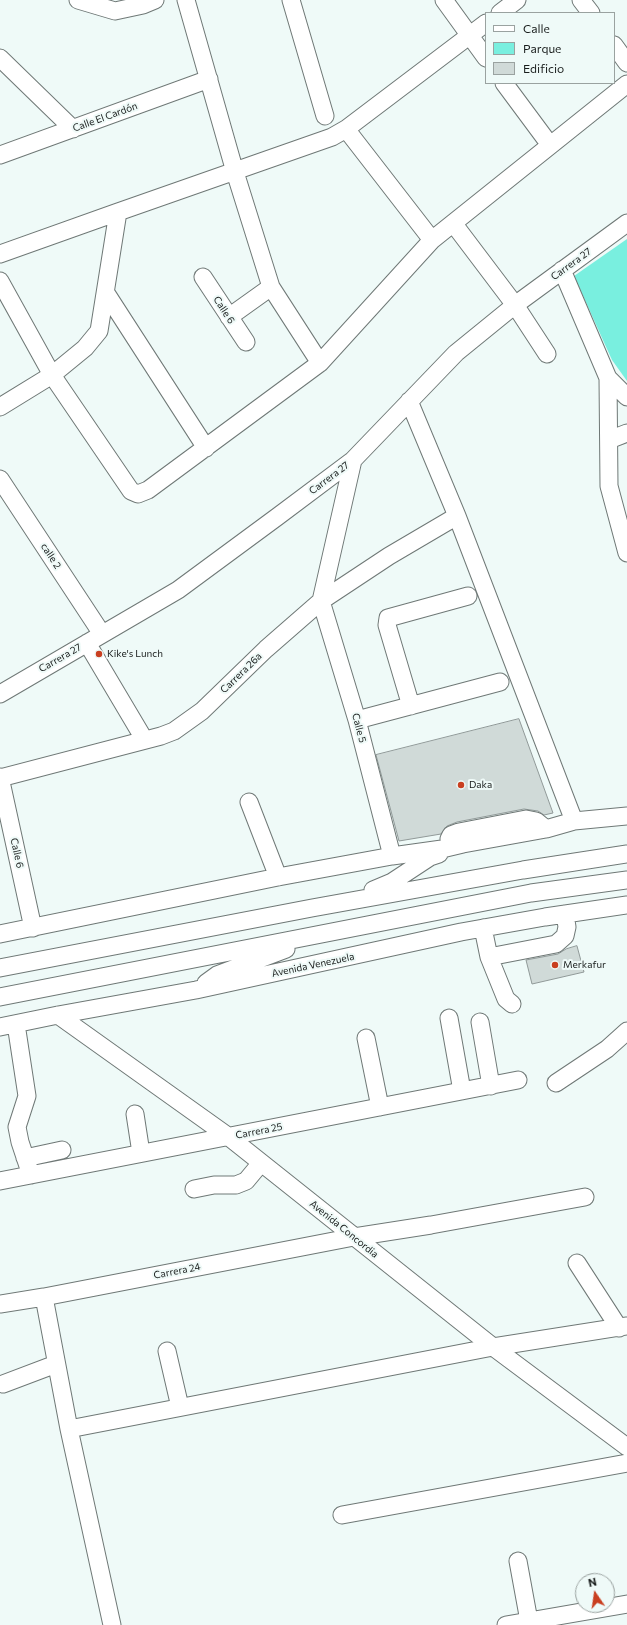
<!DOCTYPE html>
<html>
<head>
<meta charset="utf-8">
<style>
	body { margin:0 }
	#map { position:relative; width:627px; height:1625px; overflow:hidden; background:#effaf8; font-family:Commissioner,sans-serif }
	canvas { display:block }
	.legend { position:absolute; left:485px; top:12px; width:130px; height:72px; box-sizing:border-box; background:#effaf8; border:1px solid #9aa2a0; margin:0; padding:5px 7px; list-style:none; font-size:12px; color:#1a1e1d }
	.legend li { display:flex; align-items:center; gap:8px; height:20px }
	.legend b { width:20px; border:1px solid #9aa2a0 }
	.north { position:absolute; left:575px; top:1573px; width:40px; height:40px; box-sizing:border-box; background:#effaf8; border:1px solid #9aa2a0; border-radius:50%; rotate:347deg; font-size:11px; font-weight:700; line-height:16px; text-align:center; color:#1a1e1d }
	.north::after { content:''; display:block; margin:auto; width:14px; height:18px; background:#c93f20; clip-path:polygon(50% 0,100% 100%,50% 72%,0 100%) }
</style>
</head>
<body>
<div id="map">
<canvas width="627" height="1625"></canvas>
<ul class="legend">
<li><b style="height:5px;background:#fff"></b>Calle</li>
<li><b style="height:11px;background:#79efdf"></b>Parque</li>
<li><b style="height:11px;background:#d0dad8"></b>Edificio</li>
</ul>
<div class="north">N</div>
</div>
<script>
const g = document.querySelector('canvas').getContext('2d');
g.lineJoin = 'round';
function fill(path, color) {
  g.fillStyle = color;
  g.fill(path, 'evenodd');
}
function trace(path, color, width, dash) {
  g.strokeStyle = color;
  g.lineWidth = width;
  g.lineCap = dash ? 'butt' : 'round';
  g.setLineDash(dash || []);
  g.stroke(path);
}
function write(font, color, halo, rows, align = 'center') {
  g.font = font + ' Commissioner,sans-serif';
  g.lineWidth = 4;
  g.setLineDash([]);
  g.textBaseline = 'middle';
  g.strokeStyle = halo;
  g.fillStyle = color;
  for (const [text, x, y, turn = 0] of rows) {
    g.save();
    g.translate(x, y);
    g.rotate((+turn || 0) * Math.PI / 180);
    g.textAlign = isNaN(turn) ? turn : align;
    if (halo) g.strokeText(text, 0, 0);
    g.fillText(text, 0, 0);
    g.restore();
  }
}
fill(new Path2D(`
	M627,239V381L612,360L574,276Z`), '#79efdf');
const building = new Path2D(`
	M519,719L553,813L544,815L538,811L524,809L457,822L447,826L441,834L399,841L376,755Z
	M577,946L584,972L532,984L526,960L558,954L566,949Z`);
fill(building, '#d0dad8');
trace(building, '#909998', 1);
const minor = new Path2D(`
	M78,0L115,11L143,5L155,0
	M186,0L235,172L271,287L320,363
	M291,0L325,116
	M444,0L486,58
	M581,0L591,13
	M500,13L517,0
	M614,45L627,63
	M0,58L73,129
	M504,83L550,145
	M346,129L432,240
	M0,155L209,79
	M453,223L515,305L547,354
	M0,254L118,212
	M562,270L608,378L609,486L627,553
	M203,277L246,342
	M0,281L52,375L131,491L138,494L148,490L320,363L432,240L627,84
	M106,293L206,448
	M229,317L271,287
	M608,378L627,397
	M409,401L457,516L574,821
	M0,407L52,375L85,348L99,331L118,212L332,137L346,129L486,23
	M609,440L627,433
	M353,460L321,601L357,720L392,856
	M0,479L102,634
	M87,643L144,739
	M0,694L178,590L277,517L353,460L456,353L515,305L627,223
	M411,706L387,625L388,618L468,596
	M357,720L500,682
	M0,777L33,928
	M0,778L161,736L174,731L202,711L266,649L321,601L389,556L457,516
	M249,802L278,877
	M449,839L451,835L459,832L526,819L536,821L546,829
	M373,890L392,882L430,857L439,854
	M483,928L489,957L506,999L512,1004
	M0,934L278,877L392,856L442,849L463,844L546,829L574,821L627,816
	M489,957L556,944L565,936L567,927L565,914
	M0,968L312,908L523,870L627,854
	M206,983L217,975L286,949
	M0,997L531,893L627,880
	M58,1015L229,1137L493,1347L627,1447
	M449,1018L462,1091
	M480,1022L491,1086
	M16,1024L27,1096L17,1127L20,1142L31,1175
	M0,1027L58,1015L196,990L461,932L545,917L627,905
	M366,1038L380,1107
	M556,1083L607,1049L627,1031
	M135,1114L141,1153
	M25,1158L62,1150
	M0,1181L518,1080
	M194,1189L214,1185H236L246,1181L261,1163
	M577,1263L619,1328
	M44,1297L69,1429L112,1625
	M0,1304L44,1297L354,1237L431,1225L585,1197
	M167,1351L180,1407
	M3,1384L56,1364
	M69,1429L493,1347L627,1326
	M342,1515L627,1463
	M518,1561L529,1621
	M506,1625L627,1604`);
trace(minor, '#6f7876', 19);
trace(minor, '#fff', 17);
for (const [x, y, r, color] of [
	[99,654,4,"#c93f20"],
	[461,785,4,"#c93f20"],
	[555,965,4,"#c93f20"]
]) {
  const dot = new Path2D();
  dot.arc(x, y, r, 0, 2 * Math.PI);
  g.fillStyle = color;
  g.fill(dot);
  trace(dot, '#effaf8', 1.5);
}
write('10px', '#1a1e1d', '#effaf8', [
	["Calle El Cardón",105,117,-20],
	["Carrera 27",571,264,-36],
	["Calle 6",224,310,57],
	["Carrera 27",329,478,-37],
	["calle 2",51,556,57],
	["Carrera 27",60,658,-30],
	["Carrera 26a",241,673,-44],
	["Calle 5",359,728,75],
	["Calle 6",17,853,78],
	["Avenida Venezuela",313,965,-12],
	["Carrera 25",259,1131,-11],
	["Avenida Concordia",344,1229,39],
	["Carrera 24",177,1271,-11]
]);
write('10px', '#1a1e1d', '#effaf8', [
	["Kike's Lunch",107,654],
	["Daka",469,785],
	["Merkafur",563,965]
], 'left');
</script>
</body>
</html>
